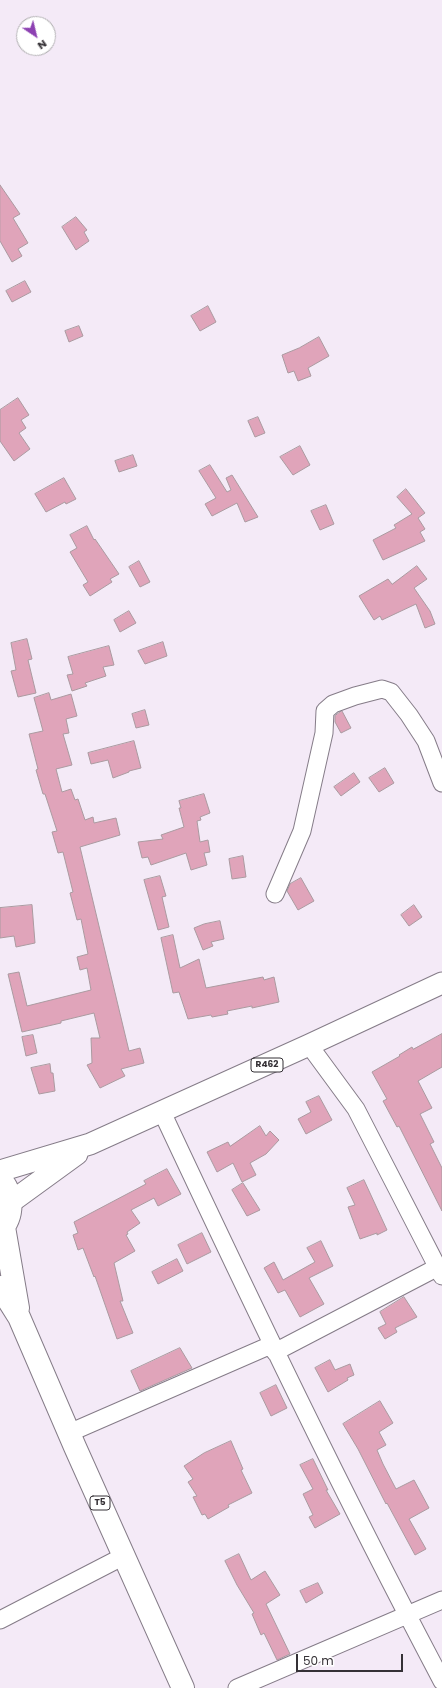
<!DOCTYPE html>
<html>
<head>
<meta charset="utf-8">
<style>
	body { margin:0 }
	#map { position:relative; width:442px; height:1688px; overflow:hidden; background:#f4eaf7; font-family:Poppins,sans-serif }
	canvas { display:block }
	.north { position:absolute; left:16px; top:16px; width:40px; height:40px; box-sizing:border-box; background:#fff; border:1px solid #aeadaf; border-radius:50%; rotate:145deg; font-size:11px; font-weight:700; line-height:16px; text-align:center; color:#353136 }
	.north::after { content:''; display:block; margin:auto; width:14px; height:18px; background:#8d41b2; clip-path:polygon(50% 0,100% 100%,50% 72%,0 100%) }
	.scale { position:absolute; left:296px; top:1654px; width:107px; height:18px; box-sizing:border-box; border:2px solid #353136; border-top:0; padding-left:5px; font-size:12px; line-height:14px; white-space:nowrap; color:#353136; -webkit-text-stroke:3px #fff; paint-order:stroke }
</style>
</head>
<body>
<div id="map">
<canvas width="442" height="1688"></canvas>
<div class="north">N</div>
<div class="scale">50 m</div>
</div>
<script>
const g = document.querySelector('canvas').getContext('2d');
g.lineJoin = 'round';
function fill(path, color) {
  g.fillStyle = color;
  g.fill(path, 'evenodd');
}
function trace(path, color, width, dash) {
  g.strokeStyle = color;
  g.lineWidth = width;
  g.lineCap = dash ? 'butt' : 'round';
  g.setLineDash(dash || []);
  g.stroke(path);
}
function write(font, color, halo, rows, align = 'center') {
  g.font = font + ' Poppins,sans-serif';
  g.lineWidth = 3;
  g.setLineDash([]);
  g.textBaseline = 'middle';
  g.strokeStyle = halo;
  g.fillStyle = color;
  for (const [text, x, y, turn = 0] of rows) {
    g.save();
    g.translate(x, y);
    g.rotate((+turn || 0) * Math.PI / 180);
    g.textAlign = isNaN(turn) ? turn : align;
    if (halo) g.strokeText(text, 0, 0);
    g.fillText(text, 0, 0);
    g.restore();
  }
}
const building = new Path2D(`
	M0,185L20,214L13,218L28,243L18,249L22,256L12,262L0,241Z
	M76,217L87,230L84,232L89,241L76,250L62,227Z
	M25,281L31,292L12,302L6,291Z
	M208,306L216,322L200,331L191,316Z
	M79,326L83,336L69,342L65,331Z
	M319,337L329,356L308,368L311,376L298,381L294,371L288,373L282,355L299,348Z
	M18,398L29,415L21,420L26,428L19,433L30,449L14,461L0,441V410Z
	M258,417L265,433L255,437L248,421Z
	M300,446L310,465L293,475L280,457Z
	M133,455L137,466L119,472L115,461Z
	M210,465L227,492L231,490L226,478L232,475L258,517L245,522L237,503L212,516L205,504L216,498L199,471Z
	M64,478L76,499L66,504L65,502L46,512L35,494Z
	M406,489L425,513L418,518L425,529L420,532L425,541L383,560L373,540L396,528L394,525L412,514L397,497Z
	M326,505L334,524L320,530L311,511Z
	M87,526L94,540L95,539L119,574L110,579L112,582L90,596L83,585L88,582L70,552L77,548L70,535Z
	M139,561L150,582L140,587L129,567Z
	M417,566L427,579L414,588L430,611L435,624L425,628L416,604L382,620L380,616L374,620L359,596L388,579L392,584Z
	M129,611L136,623L120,632L114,620Z
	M27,639L32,659L28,660L36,693L18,697L11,671L16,670L11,643Z
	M163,642L167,656L145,664L138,651Z
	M109,646L114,665L103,667L106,676L85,683L87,686L72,691L67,675L73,674L68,657Z
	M49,693L51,700L71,694L77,716L66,719L69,733L63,734L72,765L56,769L62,792L71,789L75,800L78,799L85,820L93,817L94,823L116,818L120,835L80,847L129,1051L140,1048L144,1063L121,1069L125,1076L100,1088L87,1065L92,1063L91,1038H100L94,1013L61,1021V1023L22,1032L8,974L19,972L27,1006L91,990L87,968L80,970L77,957L88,954L81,919L77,920L70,893L73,892L63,852L58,853L52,832L57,831L45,794H43L36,770L38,769L29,734L43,731L34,698Z
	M145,710L149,725L136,728L132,714Z
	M342,711L351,728L341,733L335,722V716Z
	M134,741L141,768L129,771V772L113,778L108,760L91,764L88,753Z
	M385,768L394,783L379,792L369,778Z
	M354,773L360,782L341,796L334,787Z
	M204,794L210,813L200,817L201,820L197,821L200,842L208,840L210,852L204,853L207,865L191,870L186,853L151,865L148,857L142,858L138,842L163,839L161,835L184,827L179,808H181L179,801Z
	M243,856L246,877L232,879L229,859Z
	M160,876L166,896L162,897L169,927L158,930L144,880Z
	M301,878L314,901L298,910L287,891L290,884Z
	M32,905L35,943L16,947L14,936L0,938V908Z
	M414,905L422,917L409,926L401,915Z
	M220,921L224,939L211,942L213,946L203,950L194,928L204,924Z
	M173,935L180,968L199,959L206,988L263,977L264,980L274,977L279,1002L252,1008V1006L227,1011L228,1014L212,1017L211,1015L188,1019L179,992L173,993L161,938Z
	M442,1034V1067L418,1081L432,1108L420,1114L434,1142L430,1144L442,1168V1211L399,1126L397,1127L383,1101L387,1099L372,1072L400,1056L399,1055L412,1047L413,1049Z
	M33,1035L37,1053L26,1056L22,1037Z
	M50,1064L51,1073H53L55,1091L39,1094L31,1068Z
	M319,1096L332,1120L306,1134L298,1119L311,1112L306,1102Z
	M260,1126L266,1136L270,1131L279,1140L266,1154L250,1163L256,1175L242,1182L233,1163L217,1172L207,1152L228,1142L230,1146Z
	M167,1169L181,1194L158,1206L154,1198L131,1210L140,1223L127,1232L128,1234L126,1235L135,1251L114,1263L123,1301H120L133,1333L117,1339L95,1276L94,1277L83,1248L78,1250L73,1235L78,1233L74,1222L146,1184L144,1181Z
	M364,1180L387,1230L377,1235V1233L360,1239L348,1207L355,1205L347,1188Z
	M243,1183L260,1210L247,1216L232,1190Z
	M202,1233L211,1252L187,1264L178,1245Z
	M321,1241L333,1266L309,1278L324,1304L300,1317L285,1290L278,1293L264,1268L274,1262L283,1280L315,1262L307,1248Z
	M177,1259L183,1271L158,1284L152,1272Z
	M404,1297L417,1317L395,1328L397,1332L385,1339L378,1328L386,1324L380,1312Z
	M180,1348L192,1368L140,1391L131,1371Z
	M330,1360L335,1370L350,1364L354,1375L347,1378L348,1380L328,1392L315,1368Z
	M276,1385L287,1408L271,1416L260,1393Z
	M380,1401L393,1423L379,1432L386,1445L377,1450L383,1464L396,1489L414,1480L429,1508L409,1519L426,1549L415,1555L387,1503L386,1504L358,1449L343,1424Z
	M231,1441L243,1469L241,1470L252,1493L228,1505L229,1507L208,1519L205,1514L202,1515L193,1497L197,1496L188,1482L193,1479L184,1466L204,1453Z
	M313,1459L328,1490H326L340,1514L315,1528L309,1517L313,1515L303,1494L313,1489L300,1465Z
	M239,1554L251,1580L265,1571L280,1595L266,1604L290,1654L277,1660L264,1633L261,1635L252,1614L254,1613L237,1585L225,1561Z
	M318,1583L323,1593L306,1603L300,1591Z`);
fill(building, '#e0a4ba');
trace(building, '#aa9aa0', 1);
const minor = new Path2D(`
	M275,894L302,831L324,733L325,711L333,704L355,696L382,689L391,692L409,715L426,741L442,783
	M309,1045L356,1109L442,1276
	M162,1112C252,1304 343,1494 442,1681
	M275,1352L438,1267
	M69,1433L271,1345
	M0,1620L124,1556
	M237,1688L442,1600`);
const major = new Path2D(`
	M0,1171L90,1144L309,1045L442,983
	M11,1202L77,1154`);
const highway = new Path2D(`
	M0,1179C14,1193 14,1217 0,1231
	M4,1227L18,1308
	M0,1287L19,1317L75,1447L183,1688`);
trace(minor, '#857c88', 19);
trace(major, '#857c88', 23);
trace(highway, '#857c88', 24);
trace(minor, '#fff', 17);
trace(major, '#fff', 21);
trace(highway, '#fff', 22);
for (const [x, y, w] of [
	[267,1065,32],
	[100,1503,20]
]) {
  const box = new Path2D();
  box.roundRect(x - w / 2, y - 7, w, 14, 3);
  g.fillStyle = '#fff';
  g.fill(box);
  trace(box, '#353136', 1);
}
write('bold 9px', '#353136', null, [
	["R462",267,1065],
	["T5",100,1503]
]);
</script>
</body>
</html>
